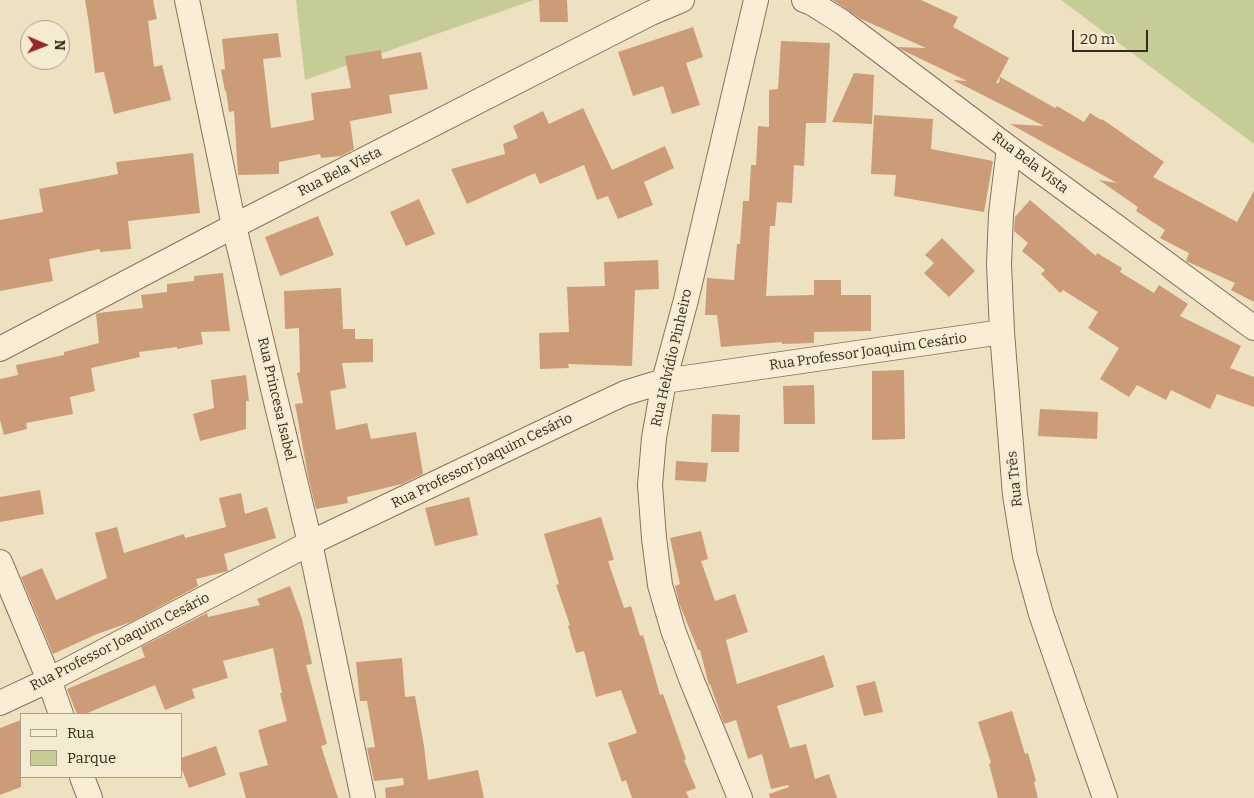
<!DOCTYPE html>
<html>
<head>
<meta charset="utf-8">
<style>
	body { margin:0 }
	#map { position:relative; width:1254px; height:798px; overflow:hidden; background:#eee1c2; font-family:Bitter,serif }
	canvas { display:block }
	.legend { position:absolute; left:20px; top:713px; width:162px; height:65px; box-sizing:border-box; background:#f5ebd1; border:1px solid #a99e89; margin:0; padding:6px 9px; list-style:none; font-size:15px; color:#372a1d }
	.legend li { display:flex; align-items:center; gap:10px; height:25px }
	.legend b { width:25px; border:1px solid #a99e89 }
	.north { position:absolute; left:20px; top:20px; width:50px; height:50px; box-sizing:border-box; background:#f5ebd1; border:1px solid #a99e89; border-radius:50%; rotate:91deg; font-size:14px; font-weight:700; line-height:20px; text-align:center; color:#372a1d }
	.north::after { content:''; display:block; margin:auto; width:18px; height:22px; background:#962929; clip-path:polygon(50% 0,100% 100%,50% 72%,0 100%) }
	.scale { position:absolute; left:1072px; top:30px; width:76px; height:22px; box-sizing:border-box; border:2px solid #372a1d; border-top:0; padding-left:6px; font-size:15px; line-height:18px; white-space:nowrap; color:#372a1d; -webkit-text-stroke:4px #f5ebd1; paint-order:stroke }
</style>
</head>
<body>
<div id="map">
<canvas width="1254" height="798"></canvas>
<ul class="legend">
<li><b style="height:6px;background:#f9eed5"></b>Rua</li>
<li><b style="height:14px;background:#c5cc96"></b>Parque</li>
</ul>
<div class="north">N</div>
<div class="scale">20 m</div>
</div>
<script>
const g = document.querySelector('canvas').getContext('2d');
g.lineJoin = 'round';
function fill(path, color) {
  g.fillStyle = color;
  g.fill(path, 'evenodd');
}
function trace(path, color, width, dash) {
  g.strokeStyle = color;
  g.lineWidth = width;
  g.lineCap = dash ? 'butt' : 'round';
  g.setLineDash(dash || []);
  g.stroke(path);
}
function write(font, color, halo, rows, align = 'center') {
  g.font = font + ' Bitter,serif';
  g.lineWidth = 4;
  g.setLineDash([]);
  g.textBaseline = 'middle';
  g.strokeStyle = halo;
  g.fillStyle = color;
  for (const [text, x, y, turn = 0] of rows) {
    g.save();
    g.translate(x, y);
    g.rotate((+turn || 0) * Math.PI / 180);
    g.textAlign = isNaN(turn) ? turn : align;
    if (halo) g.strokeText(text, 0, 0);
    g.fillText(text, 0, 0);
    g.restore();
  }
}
fill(new Path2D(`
	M296,0H534L305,80Z
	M1061,0H1254V144Z`), '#c5cc96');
fill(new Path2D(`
	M85,0H153L157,19L148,21L154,67L162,65L171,100L114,114L104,72L95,73L89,24Z
	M539,0H567L568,22H540Z
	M833,0H921L958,17L953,27L1009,58L996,83H999L1000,77L1055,108L1057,106L1084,122L1090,113L1101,120L1102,119L1164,162L1153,177L1237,222L1254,191V302L1231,290L1235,283L1186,261L1189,253L1160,238L1165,230L1136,211L1138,207L1099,180L1117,183L1010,124L1044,126L953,80L967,81L902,50L897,47L926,48L861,19Z
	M693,27L703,57L686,63L700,105L672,114L663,86L633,96L618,52Z
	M278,33L281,57L263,59L271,128L314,120L311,93L351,88L345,56L381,50L382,59L421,52L428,89L389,95L392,113L350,121L354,149L341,156L321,158L320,154L279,162V174L238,175L234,111L229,112L226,91H225L221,70L225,69L222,39Z
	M781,41L830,43L826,123H806L804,166L794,165L792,203L777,202L775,226H770L766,296L814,295V280H841V295H871V331L814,332V343L782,344V342L721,347L717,315H705L707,278L734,280L737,244H740L743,201H749L751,165H756L758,126L769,127V90L778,89Z
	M854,73L874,75L872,124L832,122Z
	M583,108L612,170L665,146L674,168L644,182L653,205L618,219L608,196L597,200L584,165L540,184L535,173L467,204L451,169L505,154L503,144L518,138L513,126L543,111L549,124Z
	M874,115L933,119L931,149L993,161L984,212L894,196L896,175L871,174Z
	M193,153L200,213L128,221L131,249L100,252V249L49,259L53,281L0,291V220L43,212L39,189L118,174L116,162Z
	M419,199L435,234L406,246L390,212Z
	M1030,200L1096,256L1097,253L1122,268L1120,272L1154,293L1159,285L1188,304L1180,316L1241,346L1230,368L1254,377V407L1217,394L1210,409L1171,390L1166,400L1137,385L1129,397L1100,379L1119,348L1088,328L1098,312L1063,290L1060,293L1041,274L1045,270L1022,251L1028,243L1014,231L1015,217Z
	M318,216L334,255L280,276L265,237Z
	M942,238L975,271L949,297L924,273L934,263L925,255Z
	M658,260L659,289L635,290L632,366L568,364L569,368L540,369L539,333L569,332L567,287L605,286L604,262Z
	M223,273L230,331L201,332L203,344L177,349V347L139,352L140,357L91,368L95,391L70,397L73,414L26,423L27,429L4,435L0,420V379L18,375L16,365L64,355V352L99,343L96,314L98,313L143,308L141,295L167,292V284L194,281V276Z
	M341,288L343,329H355V339H373V362L342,363L346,388L330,391L336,430L367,423L371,439L416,432L423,474L402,484L347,497L348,503L316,509L309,481L295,404L303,403L297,373L300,372L299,328L285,329L284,291Z
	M904,370L905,439L872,440V371Z
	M246,375L249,401H246V429L200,441L193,414L214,408L211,380Z
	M814,385L815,424H784L783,386Z
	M1040,409L1098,412L1097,439L1038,436Z
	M712,414L740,415L739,452H711Z
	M676,461L708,463L706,482L675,480Z
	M40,490L44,514L0,522V497Z
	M241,493L245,514L267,507L276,538L224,554L228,571L196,579L198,586L131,622L97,634L53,654L21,577L42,568L56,600L107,578L95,533L117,527L124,553L184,534L185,538L226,527L219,498Z
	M469,497L478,535L435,546L425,508Z
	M601,517L614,560L608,561L624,608L631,606L640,636L643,635L660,695L663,694L686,759L684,760L696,788L686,792L689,798H632L626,780L622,782L608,743L637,733L621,690L596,697L584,651L576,653L568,626L570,625L556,585L559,584L544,534Z
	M701,531L708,559L701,561L715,601L735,594L748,632L726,640L737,684L824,655L834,687L777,706L790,748L806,744L815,779L829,774L837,798H770L769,794L789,787L788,785L771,789L762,754L748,759L736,720L724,724L710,684L709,685L700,650H698L679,603L675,586L680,584L670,538Z
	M290,586L302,619L312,664L306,665L327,744L321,746L338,798H246L239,773L268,765L258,730L287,721L280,693H282L273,648L223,661L228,678L192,689L195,698L165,710L155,685L85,714H77L67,689L145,657L141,647L207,613L208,617L260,605L257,599Z
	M402,658L405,697L415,696L424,746L428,780L478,770L484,798H386L385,788L404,785L403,778L374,781L367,748L375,747L367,701H360L356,662Z
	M875,681L883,712L864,716L856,686Z
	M1012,711L1025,754L1028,753L1036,781L1034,782L1038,798H998L989,764L991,763L978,722Z
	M21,720V787L0,795V728Z
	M216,746L226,775L189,788L181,767V758Z`), '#cc9b78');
const street = new Path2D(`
	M187,0L234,226L310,543L363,798
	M804,0L812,3L842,22L1009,148L1254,328
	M1009,148L1001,214L999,264L1002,332L1015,495L1025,556L1041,614L1105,798
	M0,349L234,226L651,13L682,0
	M0,562L49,680L61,714
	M0,703L49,680L310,543L593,408L625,393L664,381L1002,332
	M82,777L90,798
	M740,798L692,681L673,630L660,585L654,538L650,485L654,438L664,381L686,300L756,0`);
trace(street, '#877259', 26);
trace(street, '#f9eed5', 24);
write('14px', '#372a1d', '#f5ebd1', [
	["Rua Bela Vista",1030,163,37],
	["Rua Bela Vista",340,172,-27],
	["Rua Professor Joaquim Cesário",868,352,-8],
	["Rua Helvídio Pinheiro",672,358,-77],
	["Rua Princesa Isabel",276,399,77],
	["Rua Professor Joaquim Cesário",482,461,-26],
	["Rua Três",1015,479,-96],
	["Rua Professor Joaquim Cesário",120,642,-27]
]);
</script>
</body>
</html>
